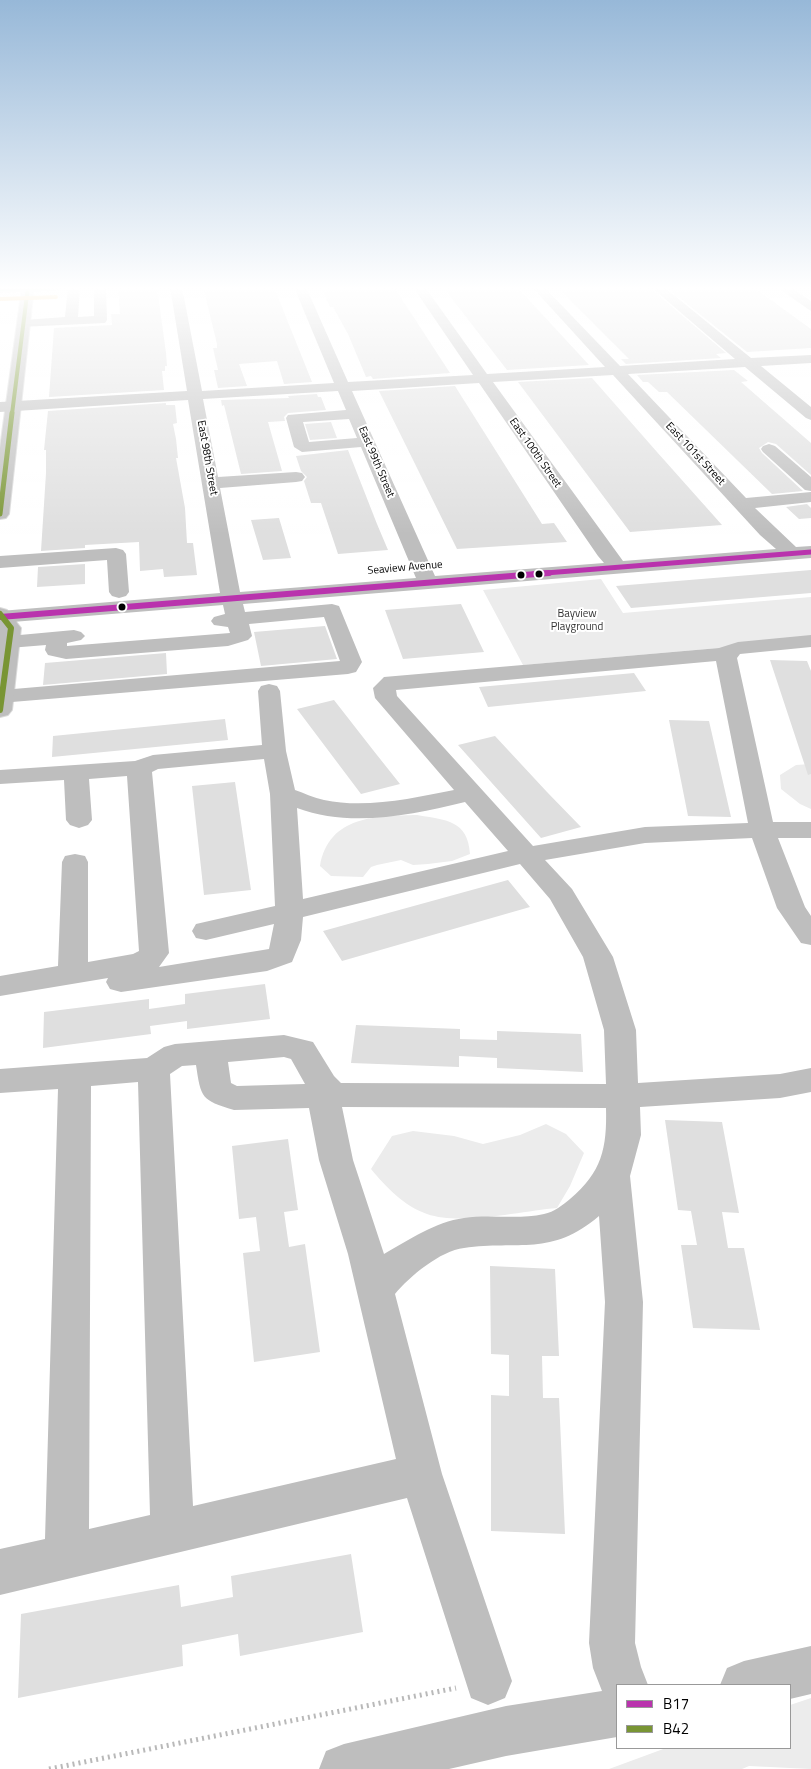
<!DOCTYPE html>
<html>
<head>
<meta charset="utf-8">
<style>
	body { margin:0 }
	#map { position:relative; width:811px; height:1769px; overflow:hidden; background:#fff; font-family:"Titillium Web",sans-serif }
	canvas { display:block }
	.legend { position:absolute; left:616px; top:1684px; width:175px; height:65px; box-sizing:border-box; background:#fff; border:1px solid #999; margin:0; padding:6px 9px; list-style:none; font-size:15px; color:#000 }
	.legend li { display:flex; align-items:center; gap:10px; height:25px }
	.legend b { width:25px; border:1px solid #999 }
</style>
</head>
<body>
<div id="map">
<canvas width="811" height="1769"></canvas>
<ul class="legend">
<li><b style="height:6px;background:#b933ad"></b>B17</li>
<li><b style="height:6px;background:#799534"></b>B42</li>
</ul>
</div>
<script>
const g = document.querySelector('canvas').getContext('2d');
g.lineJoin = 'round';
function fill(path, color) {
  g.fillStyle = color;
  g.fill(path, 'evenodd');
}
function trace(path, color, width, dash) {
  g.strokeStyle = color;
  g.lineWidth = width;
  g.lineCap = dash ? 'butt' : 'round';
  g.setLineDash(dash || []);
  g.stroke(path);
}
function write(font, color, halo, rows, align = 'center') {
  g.font = font + ' "Titillium Web",sans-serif';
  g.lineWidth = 4;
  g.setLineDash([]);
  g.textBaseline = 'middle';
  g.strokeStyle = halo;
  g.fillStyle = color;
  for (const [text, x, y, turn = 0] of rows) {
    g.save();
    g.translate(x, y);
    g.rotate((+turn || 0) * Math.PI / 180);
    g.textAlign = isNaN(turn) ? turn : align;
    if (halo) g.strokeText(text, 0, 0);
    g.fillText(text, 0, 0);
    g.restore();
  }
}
fill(new Path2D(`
	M601,579L623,613L811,597V640L523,665L483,590Z
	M811,764V809L800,804L781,789L780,775L796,765Z
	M417,815C446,820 468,820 470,854L452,861L428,864L413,865L401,860L377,865L371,867L363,877L331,876L320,866C329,815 377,816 417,815Z
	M546,1124L566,1134L584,1153L570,1186L557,1208C521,1211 461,1226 427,1214C404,1206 386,1187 371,1169L392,1136L413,1131L454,1136L483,1144L520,1135Z
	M811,1698V1769L749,1766L742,1769H609L666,1748H790V1705Z`), '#ececec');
fill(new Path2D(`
	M157,287L166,353L167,366H165V371H162L164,390L49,397L54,328L112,325L111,314H120L118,288Z
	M203,287H274L312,382L284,384L277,361L239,364L247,386L218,388L214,370H218L213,348H217V344Z
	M321,287H394L450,373L373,379L371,376L366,377L348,334L333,307H330Z
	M443,287H517L589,365L507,370Z
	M557,287H649L726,353L716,354L721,358L626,364L621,359H629Z
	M666,287H753L811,329V348L747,352Z
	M734,370L748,381L741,382L811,443V475L776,444L768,442L759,448L762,453L803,491L772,494L667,392H659L648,382H643L637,375Z
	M592,378L657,452L722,525L630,532L518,382Z
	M455,386L542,524L554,523L567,542L457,549L379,391Z
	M317,394L318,397H321L326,410L288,413L284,417L285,421L268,422L282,471L241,474L224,405L222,406L221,400L289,398L288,396Z
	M166,403V405H175L177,423L173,424L176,439L178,458H176L185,508L187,543H193L197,575L164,577L163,569L140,571L139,542L85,545V548L41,551L46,473V450H44L48,411Z
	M331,422L337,438L310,440L305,424Z
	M348,450L377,524L388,550L338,554L321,503H311L304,481L307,477L301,471L296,456Z
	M807,504L811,508V518L799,519L786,507Z
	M279,518L291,558L263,560L251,520Z
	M85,564V584L37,587L38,567Z
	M811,570V593L631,608L616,586Z
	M461,604L484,652L403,659L385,610Z
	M325,626L337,659L261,666L254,632Z
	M166,653L167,674L43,685L45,663Z
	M770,660L807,661L811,671V774L808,775Z
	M634,673L646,691L488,707L479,687Z
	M334,700L373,750L400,784L361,794L297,709Z
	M225,719L228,740L52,757L53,736Z
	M669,720L709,721L731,817L688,816Z
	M495,736L547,792L581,827L541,838L458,745Z
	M235,782L251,890L204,895L192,786Z
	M508,880L530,907L342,961L323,931Z
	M265,984L270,1019L187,1029V1021L150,1026L151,1034L43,1048L44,1012L149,999V1009L185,1004V994Z
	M356,1025L460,1029V1039L497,1040V1031L581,1034L583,1072L497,1068V1058L459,1056V1067L351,1063Z
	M665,1120L722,1122L739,1213L722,1212L728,1248H744L760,1330L693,1328L681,1245H697L691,1211L678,1210Z
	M288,1139L298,1210L284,1212L289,1247L305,1244L320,1352L254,1362L243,1253L260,1251L256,1217L239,1219L232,1146Z
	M490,1266L555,1269L559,1356H542L543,1398H559L565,1534L491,1531V1395L509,1396V1355L491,1354Z
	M351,1554L363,1632L240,1656L238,1634L182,1645L183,1666L18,1698L21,1614L179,1585L181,1607L233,1597L231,1576Z`), '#dfdfdf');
const major = new Path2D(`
	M22,287H34L9,514L6,518L0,519V448Z
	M0,608L7,610L21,628L12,710L8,715L0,717Z`);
trace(major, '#dbdbdb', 2);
trace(new Path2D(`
	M49,1769L456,1688`), '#b9b9b9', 5, [2, 4]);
fill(new Path2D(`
	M0,287H62L56,291L0,293Z
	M68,287H80L78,317L94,316V287H106L107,320L105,323L19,327L17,324L19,321L24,320L65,317Z
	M170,287H182L202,391L334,383L294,287H306L348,382L473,375L413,287H425L487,374L605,367L532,287H544L620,366L735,359L651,287H664L751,358L811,355V363L761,366L811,407V420L806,418L745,367L628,374L746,498L811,492V502L755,508L796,547L811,546V558L243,604L245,612L332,604L339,606L362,662L356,672L348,674L0,703V691L2,690L340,661L324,617L249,624L252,636L248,640L228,646L66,659L48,655L45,650L46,645L9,648L0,644L1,637L9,636L74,630L81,632L85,636L81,640L67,643V646L230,633L228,627L214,625L211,621L214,617L225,614L223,605L0,623V611L220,593L188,400L0,412V402L187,391ZM613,375L760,535L776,549L623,561L493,382ZM479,383L598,556L604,563L435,576L352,391ZM338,391L346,410L288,415L286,418L294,447L302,452L361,447L416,578L240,592L220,488L296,482L302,481L305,477L302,473L296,472L218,477L203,399ZM349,419L357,438L309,442L303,422Z
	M776,287H790L811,301V311Z
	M769,444L775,446L811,477V491L805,490L763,452L761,449L763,446Z
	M116,548L123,550L126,554L129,592L126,596L119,598L112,596L109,592L107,560L0,568V556Z
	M811,635V647L740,654L737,658L773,822H811V838H778L805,907L811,916V945L801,943L777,908L752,838L645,843L545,860L572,889L613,957L636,1030L638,1083L780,1074L811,1068V1092L780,1098L640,1107L641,1135L630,1176L643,1302L635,1643L641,1667L648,1685H617V1737L506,1756L449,1769H319L326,1751L344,1744L506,1706L602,1691L593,1668L589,1643L605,1302L599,1216C551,1257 519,1240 464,1248C440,1251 410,1276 395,1294L442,1474L512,1681L505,1698L488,1705L471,1698L407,1498L0,1595V1549L45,1539L58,1089L0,1093V1069L147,1058L164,1047L175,1044L284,1035L313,1042L334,1076L341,1083L606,1084L604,1030L583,957L550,899L520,864L303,917L301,940L292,962L267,971L121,992L110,989L106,982L108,978L0,996V976L58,966L62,862L65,856L75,854L85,856L88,862V962L133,954L139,951L127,776L89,779L92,820L88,825L79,828L70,825L66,820L64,780L0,784V770L135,761L153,755L262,745L258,691L261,686L269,684L277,686L280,691L286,751L295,790C304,793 314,798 324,800C366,809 413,798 454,790L375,698L373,688L384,677L719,648L738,642ZM716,661L748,823L645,827L533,846L397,696L396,690ZM264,759L270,794L275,906L196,924L192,931L196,938L206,940L274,924L269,949L159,967L169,953L152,772L158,769ZM465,802L508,851L303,899L297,808C350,828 412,815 465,802ZM284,1057L291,1059L305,1084L237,1086L231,1083L228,1062ZM196,1065C201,1098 201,1100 234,1110L309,1108L319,1160L348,1254L396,1459L193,1506L170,1074L182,1066ZM138,1082L150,1515L89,1529L91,1086ZM342,1107L606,1108C607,1148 602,1172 570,1199C563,1205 554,1212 544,1214C518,1220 490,1214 464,1218C435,1222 409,1240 384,1254L353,1160Z
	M811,1646V1694L790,1699V1685H720L727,1668L744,1661Z`), '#bebebe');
fill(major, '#bebebe');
trace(new Path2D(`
	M533,574L811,552`), '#b933ad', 5);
trace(new Path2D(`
	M0,617L549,573`), '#b933ad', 6);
trace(new Path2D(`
	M12,414L28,287`), '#799534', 4);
trace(new Path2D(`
	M0,514L12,413`), '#799534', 5);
trace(new Path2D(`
	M0,614L11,628L0,710`), '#799534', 6);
trace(new Path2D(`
	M0,289L56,287`), '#00933c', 4);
trace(new Path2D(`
	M0,299L56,297`), '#ee9e19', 4);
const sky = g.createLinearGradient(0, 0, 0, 534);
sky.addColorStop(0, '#97b8d8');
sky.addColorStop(0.54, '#fff');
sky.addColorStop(1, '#ffffff00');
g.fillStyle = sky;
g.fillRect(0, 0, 811, 534);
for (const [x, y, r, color] of [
	[539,574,4.5,"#000"],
	[521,575,4.5,"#000"],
	[122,607,4.5,"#000"]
]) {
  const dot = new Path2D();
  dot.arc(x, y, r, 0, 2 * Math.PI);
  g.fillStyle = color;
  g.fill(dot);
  trace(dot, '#fff', 2);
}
write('11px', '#000', '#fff', [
	["East 100th Street",535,453,55],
	["East 101st Street",695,454,47],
	["East 98th Street",207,458,80],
	["East 99th Street",376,462,67],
	["Seaview Avenue",405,568,-5]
]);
write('11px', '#333', '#fff', [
	["Bayview",577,614],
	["Playground",577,627]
]);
</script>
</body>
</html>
